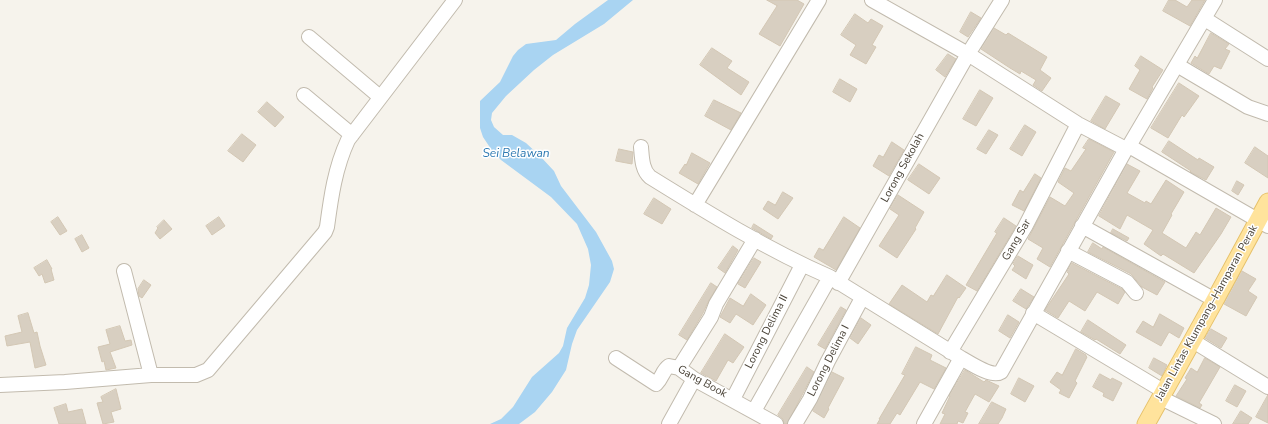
<!DOCTYPE html>
<html>
<head>
<meta charset="utf-8">
<style>
	body { margin:0 }
	canvas { display:block; background:#f6f3ec }
</style>
</head>
<body>
<canvas width="1268" height="424"></canvas>
<script>
const g = document.querySelector('canvas').getContext('2d');
g.lineJoin = 'round';
function fill(path, color) {
  g.fillStyle = color;
  g.fill(path, 'evenodd');
}
function trace(path, color, width, dash) {
  g.strokeStyle = color;
  g.lineWidth = width;
  g.lineCap = dash ? 'butt' : 'round';
  g.setLineDash(dash || []);
  g.stroke(path);
}
function write(font, color, halo, rows, align = 'center') {
  g.font = font + ' "Nunito Sans",sans-serif';
  g.lineWidth = 3;
  g.setLineDash([]);
  g.textBaseline = 'middle';
  g.strokeStyle = halo;
  g.fillStyle = color;
  for (const [text, x, y, turn = 0] of rows) {
    g.save();
    g.translate(x, y);
    g.rotate((+turn || 0) * Math.PI / 180);
    g.textAlign = isNaN(turn) ? turn : align;
    if (halo) g.strokeText(text, 0, 0);
    g.fillText(text, 0, 0);
    g.restore();
  }
}
fill(new Path2D(`
	M608,0H633L604,24L553,55L534,70L506,96L492,113L491,120L494,127L503,135H512L526,143L540,156L554,171L561,186L596,232L612,261L614,269L610,282L577,330L572,344L566,370L552,392L535,412L519,424H490L501,419L513,407L532,377L559,353L563,346L567,328L585,298L589,285L591,265L588,249L577,224L551,197L501,160L491,149L483,137L480,128V101L500,82L513,56L518,50L526,44L556,40L575,24Z`), '#a9d4f2');
const building = new Path2D(`
	M767,0H797L804,4L780,46L759,34L777,6Z
	M1169,0H1175L1187,7L1192,0H1205L1190,26L1163,11Z
	M971,12L981,18L968,37L960,32Z
	M855,14L868,23L871,19L883,26L872,45L876,47L866,64L850,55L856,45L841,35Z
	M994,28L1006,35L1008,33L1047,57L1040,70L1051,78L1042,91L1033,85L1036,80L1021,71L1020,74L1010,68L981,49Z
	M1211,33L1229,44L1225,49L1230,51L1221,69L1214,66L1209,74L1191,63L1195,56L1197,58Z
	M712,48L732,61L727,68L749,82L741,95L700,65Z
	M948,54L956,59L945,77L936,70Z
	M1141,56L1163,70L1152,87L1153,88L1147,99L1129,89L1140,70L1135,66Z
	M840,79L857,89L850,102L833,92Z
	M1179,83L1199,96L1184,117L1182,115L1168,138L1151,128Z
	M980,90L993,98L976,126L963,119Z
	M1106,96L1120,104L1105,129L1091,121Z
	M714,100L741,113L731,130L705,116Z
	M267,102L284,117L275,127L258,112Z
	M1025,125L1036,132L1022,156L1010,149Z
	M989,130L998,135L986,154L977,149Z
	M242,134L256,145L243,162L228,151Z
	M1089,139L1114,152L1050,267L1037,259L1043,248L1028,239L1050,197L1065,206L1074,193L1058,182L1065,168L1071,171L1086,149L1083,148Z
	M1169,141L1198,160L1199,158L1214,167L1206,180L1190,172L1191,171L1162,152Z
	M892,142L904,150L889,176L873,166L879,155L883,157Z
	M1255,147L1268,156V178L1245,163Z
	M619,149L633,152L632,164L616,161Z
	M692,153L710,163L698,184L679,173L685,164L686,165Z
	M919,164L940,178L929,194L908,180Z
	M1127,164L1140,171L1127,193L1145,203L1146,201L1151,204L1166,180L1184,192L1171,214L1172,215L1162,233L1186,248L1196,232L1200,235L1216,208L1231,217L1221,234L1194,273L1163,254L1161,256L1144,244L1153,230L1127,215L1120,229L1099,216Z
	M1035,174L1041,178L1024,211L1012,205L1020,190L1023,192Z
	M1237,181L1244,185L1238,195L1232,191Z
	M783,192L793,198L778,219L763,209L768,201L775,205Z
	M898,195L924,212L915,228L916,229L897,258L879,246L899,215L890,209Z
	M654,198L671,209L662,224L644,214Z
	M58,217L67,231L60,235L51,222Z
	M219,217L225,226L212,235L206,226Z
	M844,217L860,228L836,270L814,257L819,248L823,250Z
	M1004,218L1016,226L977,291L966,285L997,233L995,232Z
	M164,220L172,229L160,239L155,233L158,228L157,227Z
	M754,224L773,236L771,239L752,228Z
	M1113,229L1129,238L1127,241L1111,233Z
	M82,235L89,248L82,252L75,239Z
	M1093,243L1102,249L1103,247L1165,282L1157,295L1142,287L1131,274L1088,252Z
	M733,246L738,250L725,273L718,268Z
	M1018,256L1033,265L1026,279L1012,270L1015,266L1013,264Z
	M754,258L761,262L745,288L738,284Z
	M47,260L52,269H51L54,280L45,283L42,274L39,276L34,268Z
	M1072,263L1122,289L1125,292L1118,304L1097,292L1085,311L1069,301L1058,318L1045,310L1069,274L1067,272Z
	M1242,271L1256,279L1248,291L1257,297L1246,316L1224,304Z
	M947,275L966,288L959,298L958,297L938,334L889,304L902,285L927,302L931,295L933,296Z
	M144,280L151,285L142,298L139,296L138,289Z
	M711,283L717,287L709,300L703,313L687,340L679,335Z
	M1021,289L1034,297L1026,309L1013,301Z
	M751,294L766,305L753,325L736,314L730,323L720,317L730,298L743,306Z
	M841,307L846,310L825,349L818,345Z
	M28,313L34,333L37,332L40,346L46,365L35,368L30,342L7,346L5,336L22,332L18,316Z
	M1160,314L1184,328L1179,338L1169,332L1161,346L1136,332L1143,321L1153,327Z
	M1008,315L1019,322L1010,338L999,331Z
	M861,318L871,325L858,344L850,338Z
	M1088,320L1126,345L1120,354L1096,339L1095,340L1081,332Z
	M120,326L125,341L131,340L132,345L110,352L116,368L106,370L104,361L102,362L98,347L110,344L106,330Z
	M1211,329L1227,338L1221,348L1205,338Z
	M725,334L744,347L733,363L728,360L716,381L701,373Z
	M916,347L932,355L930,360L946,368L934,389L920,382L900,415L897,413L890,424H877L880,419H879L905,375L902,374Z
	M1076,349L1086,355V356L1087,357L1075,381L1077,383L1069,398L1059,393L1061,390L1050,382L1057,372L1062,375Z
	M1154,358L1167,365L1162,376L1149,368Z
	M1205,358L1220,367L1199,403L1202,405L1200,408L1176,396L1187,379L1185,378L1191,368L1197,372Z
	M807,367L814,372L787,424H784L783,419L778,415Z
	M965,370L984,382L986,380L999,386L989,402L975,394L965,412L968,413L963,423L958,421L957,424H940L945,414L942,413L950,396H949Z
	M832,372L844,378L828,408L829,409L824,418L813,411Z
	M1100,374L1111,380L1112,378L1122,383L1113,401L1103,396L1104,393L1093,387Z
	M1019,378L1034,386L1025,402L1011,394Z
	M1235,385L1246,391L1237,407L1226,401Z
	M116,389L121,409L111,412L114,422L103,424L97,403L103,402L101,397Z
	M1268,395V423L1256,417Z
	M992,402L1006,409L1002,418L998,424H979Z
	M66,404L68,412L82,409L86,424H59L54,408Z
	M1241,411L1252,418L1248,424H1233Z`);
fill(building, '#d8cfc1');
trace(building, '#d3c7b4', 1);
const minor = new Path2D(`
	M1002,0L968,54L1078,124L1126,149L1129,146L1268,226
	M1205,19L1268,59
	M309,37L380,97
	M1177,65L1248,107L1268,114
	M304,95L352,135
	M1129,146L1215,0
	M641,147C642,158 642,170 650,177C708,213 768,250 830,277
	M695,205L819,0
	M1082,226L1215,300
	M1068,251L1127,282L1136,293
	M124,271L151,375
	M838,283L968,54L872,0
	M1033,313L1165,392
	M1193,341L1268,387
	M950,352L1025,227L1078,124
	M616,358L656,384C663,377 662,371 669,366L679,368L694,379L776,424
	M961,358C970,363 992,378 1001,372L1126,149
	M679,368L711,317L716,304L755,239
	M0,385L65,382L151,375H196L208,370L325,232L327,227C331,197 335,168 348,140L455,0
	M1161,398L1214,424
	M733,399L802,265
	M754,411L830,277L961,358L924,424
	M669,424L694,379
	M795,424L810,399L828,361L862,298`);
const major = new Path2D(`
	M1146,424L1215,300L1268,202`);
trace(minor, '#c2bbae', 16);
trace(major, '#e6c16a', 19);
trace(minor, '#fff', 14);
trace(major, '#ffe39c', 17);
write('11px', '#4b4439', '#fff', [
	["Lorong Sekolah",903,168,-61],
	["Gang Sar",1017,240,-60],
	["Jalan Lintas Klumpang–Hamparan Perak",1207,313,-61],
	["Lorong Delima II",767,332,-63],
	["Lorong Delima I",829,361,-63],
	["Gang Book",702,382,29]
]);
write('italic 12px', '#2e7ab2', '#fff', [
	["Sei Belawan",516,154]
]);
</script>
</body>
</html>
